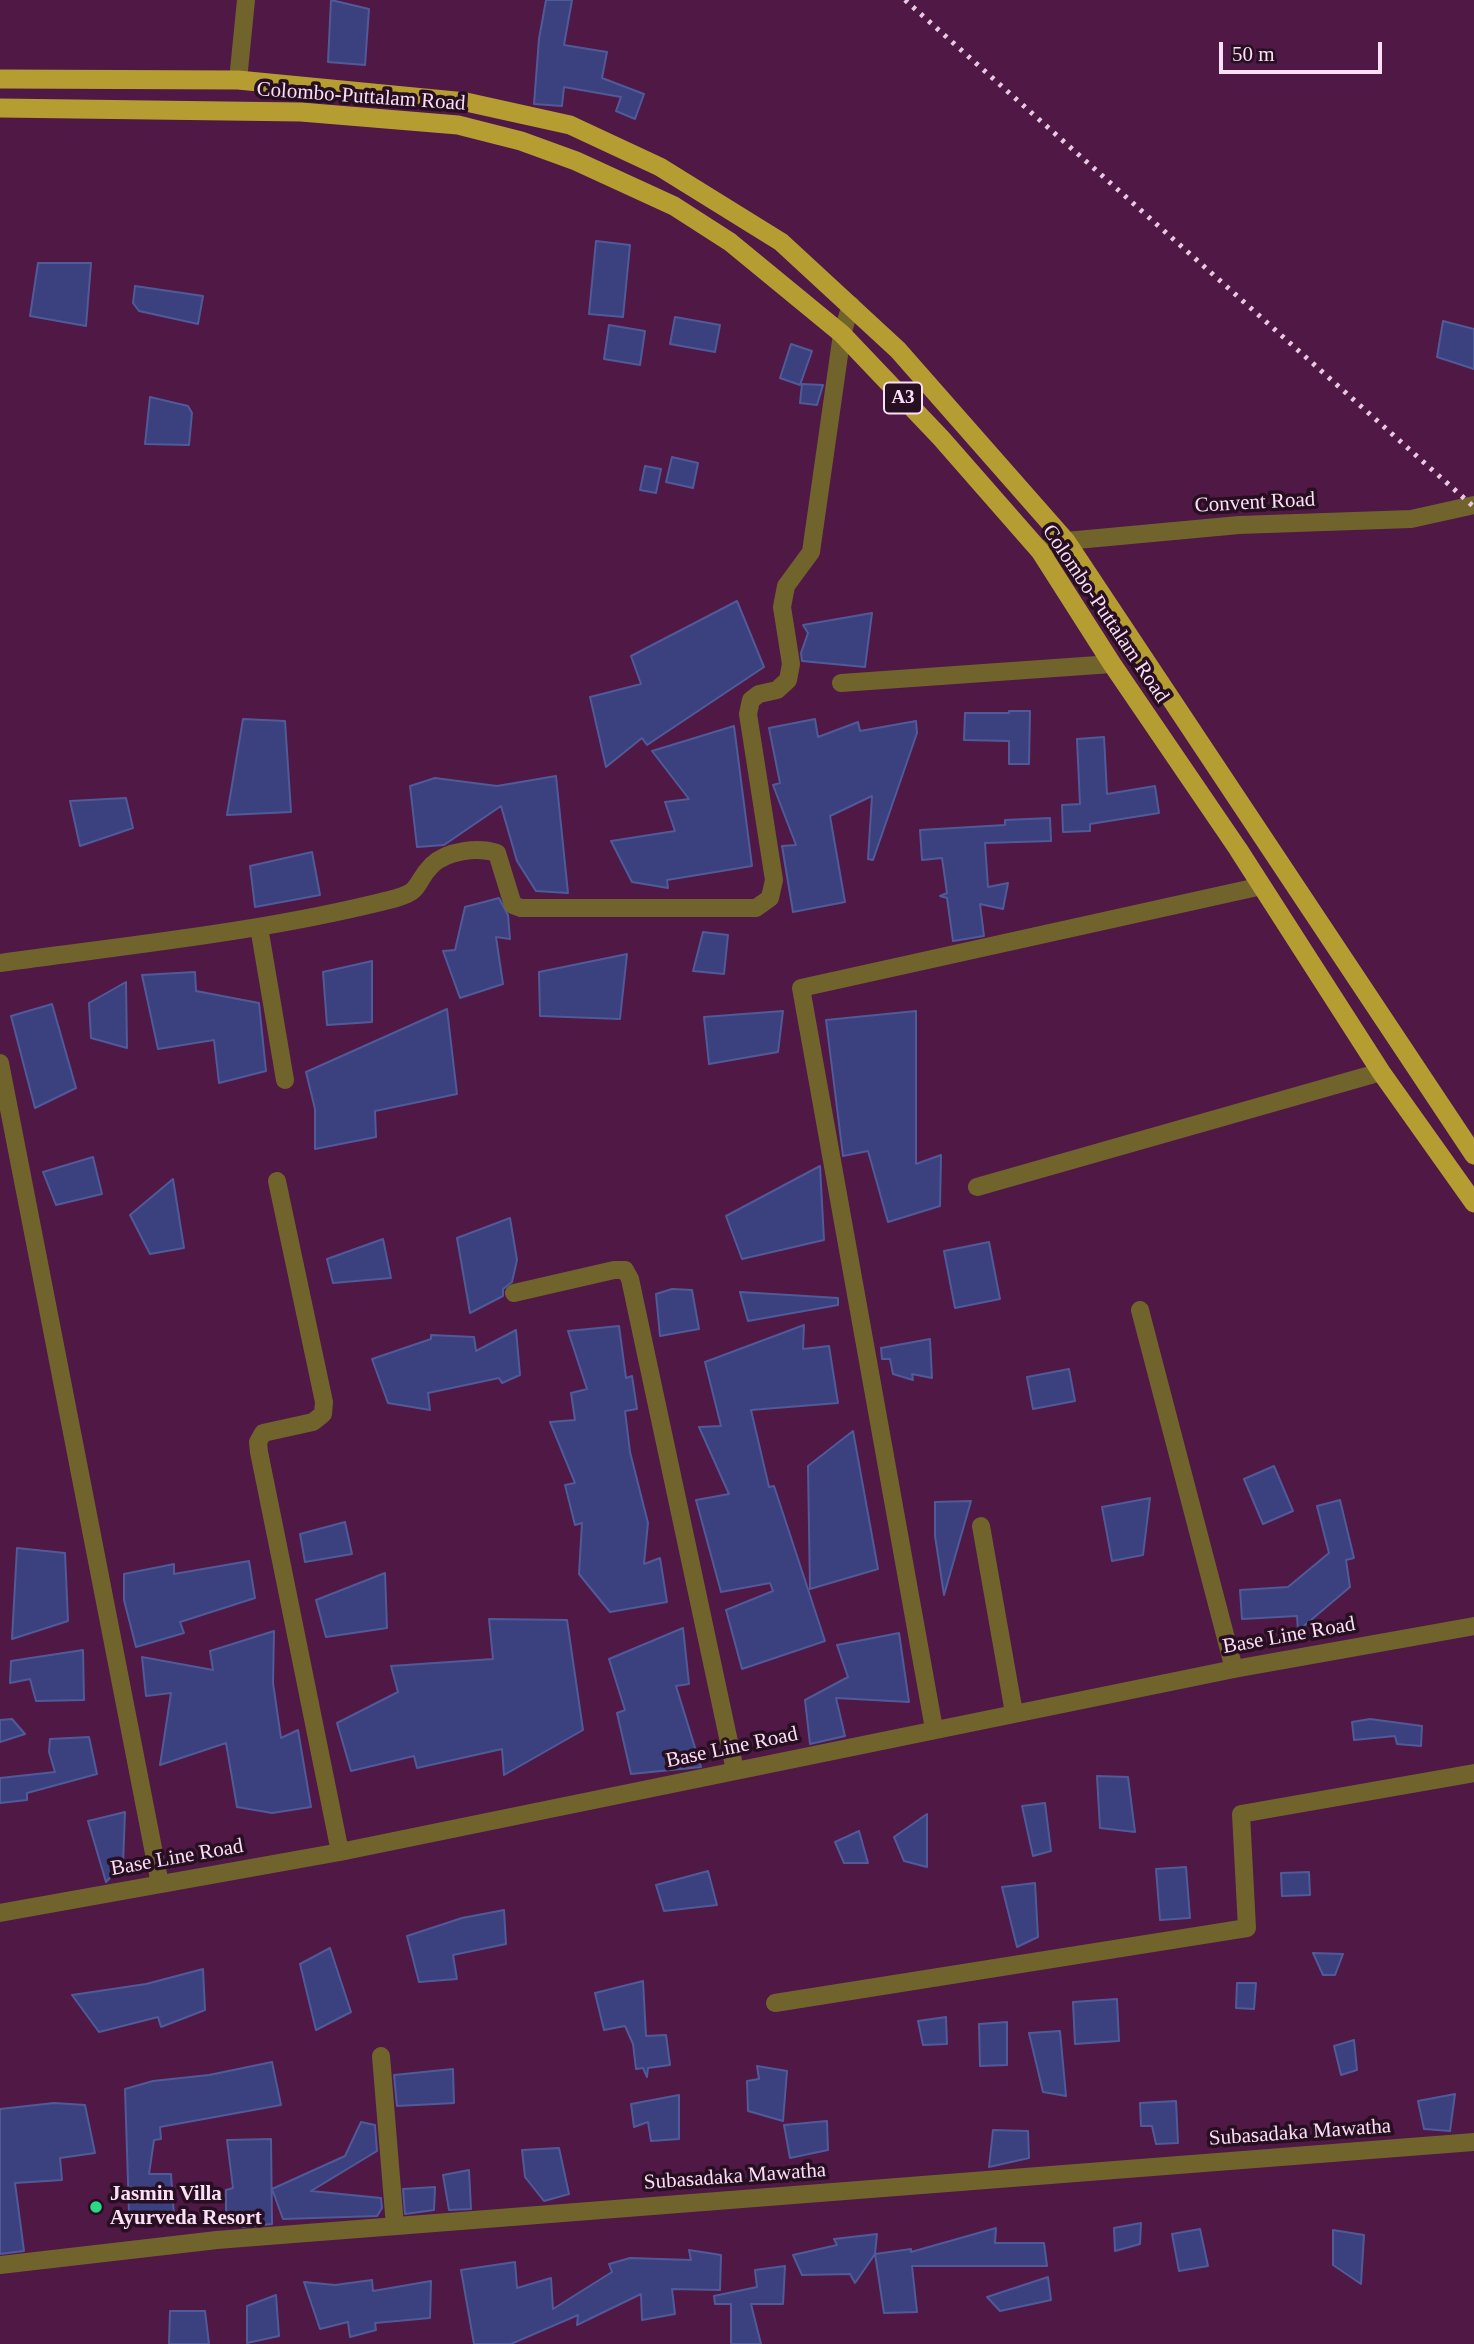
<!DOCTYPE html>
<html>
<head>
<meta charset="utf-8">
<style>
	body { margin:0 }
	#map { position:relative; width:1474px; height:2344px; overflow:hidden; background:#4f1845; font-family:"Times New Roman",serif }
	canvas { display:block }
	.scale { position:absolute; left:1219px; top:42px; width:163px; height:32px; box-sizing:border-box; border:4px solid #fcdff4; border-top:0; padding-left:9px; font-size:21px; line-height:24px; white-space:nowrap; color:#fcdff4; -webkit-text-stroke:5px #270f22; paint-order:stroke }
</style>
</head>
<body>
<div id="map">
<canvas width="1474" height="2344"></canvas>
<div class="scale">50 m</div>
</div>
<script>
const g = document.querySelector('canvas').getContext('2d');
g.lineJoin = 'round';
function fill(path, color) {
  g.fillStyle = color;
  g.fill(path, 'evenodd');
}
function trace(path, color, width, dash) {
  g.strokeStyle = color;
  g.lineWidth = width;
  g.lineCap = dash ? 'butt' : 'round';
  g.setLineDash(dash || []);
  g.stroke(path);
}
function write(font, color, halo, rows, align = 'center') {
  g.font = font + ' "Times New Roman",serif';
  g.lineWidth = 7;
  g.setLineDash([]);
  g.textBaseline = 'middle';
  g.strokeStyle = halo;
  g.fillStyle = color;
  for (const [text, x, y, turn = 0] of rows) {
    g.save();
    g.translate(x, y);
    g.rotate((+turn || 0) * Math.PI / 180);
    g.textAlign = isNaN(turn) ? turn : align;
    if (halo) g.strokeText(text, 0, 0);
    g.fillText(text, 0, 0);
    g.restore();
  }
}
const building = new Path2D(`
	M331,0L369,9L365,65L328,62Z
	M546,0H572L564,45L607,52L602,78L644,94L635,119L616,111L621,97L564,87L562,106L534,104L539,39Z
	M596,241L630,245L623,317L589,314Z
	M38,263H91L86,326L30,316Z
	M135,286L203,296L198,324L139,311L133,303Z
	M675,317L720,325L715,352L670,344Z
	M1443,321L1474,329V369L1437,357Z
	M609,325L645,331L640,365L604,359Z
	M791,344L812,351L800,385L780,378Z
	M802,384L823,385L817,405L800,403Z
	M150,397L188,406L192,413L189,445L145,444Z
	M672,457L698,463L693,488L666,482Z
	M645,466L661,469L656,493L640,490Z
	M737,601L764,667L647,745L642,738L606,767L590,697L641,684L631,656Z
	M872,613L865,667L802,661L801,653L808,633L803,625Z
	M1009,711H1030L1029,764H1009V741L964,740L965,713H1009Z
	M243,719L285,721L291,812L227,815Z
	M815,719L818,737L858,722L860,731L916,721L917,733L873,860L868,859L872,796L830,816L845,902L793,912L782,846L796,845L773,785L780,783L769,728Z
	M734,726L752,866L667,880L668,888L632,882L611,841L675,831L665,802L689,799L652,751Z
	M1104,737L1107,794L1155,786L1159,813L1090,824V831L1063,832L1062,805L1080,804L1077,739Z
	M556,776L568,893L536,891L517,861L501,806L444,845L417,847L410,786L435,778L497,786Z
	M126,798L133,828L80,846L70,801Z
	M1050,818L1051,841L985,843L988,887L1008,883L1003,909L980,904L984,936L953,941L947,898L940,896L947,893L942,858L922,860L920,830L1005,825V820Z
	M312,852L320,895L255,907L250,866Z
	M499,898L508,915L510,939L496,937L503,984L460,998L443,951L455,950L465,907Z
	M703,932L728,935L724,974L693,971Z
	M627,954L620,1019L540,1016L539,972Z
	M372,961V1022L327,1025L323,972Z
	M195,972L196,991L259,1003L266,1071L219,1083L214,1040L158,1049L142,975Z
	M126,982L127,1048L91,1038L89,1003Z
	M52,1004L76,1088L35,1108L11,1016Z
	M447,1009L457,1094L375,1111L376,1137L315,1149V1109L306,1072Z
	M783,1011L778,1052L709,1064L704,1017Z
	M916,1011V1164L941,1155L940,1206L888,1222L868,1151L843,1156L826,1020Z
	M93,1157L102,1194L56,1205L43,1172Z
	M820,1166L824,1240L742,1259L726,1216Z
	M173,1179L184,1248L150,1254L130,1215Z
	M510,1218L517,1260L512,1282L503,1289V1296L470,1313L457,1238Z
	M383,1239L391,1278L333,1283L327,1259Z
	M989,1242L1000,1299L955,1308L944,1251Z
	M672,1289L692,1290L699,1329L660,1336L656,1294Z
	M740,1292L838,1298V1305L748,1321Z
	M804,1325L803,1349L829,1346L838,1403L751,1410L769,1487L774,1486L825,1641L742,1669L726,1610L773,1591L770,1583L721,1592L696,1500L729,1494L699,1427L721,1426L705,1362Z
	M619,1326L626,1378L632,1376L637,1409L625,1411L630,1452L648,1523L644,1564L660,1558L667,1602L610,1612L579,1574L582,1523L575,1525L565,1485L575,1483L550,1422L575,1420L571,1393L587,1389L568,1331Z
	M516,1330L520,1375L502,1383L499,1378L428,1393L430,1410L388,1403L372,1359L431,1339V1335L474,1337L476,1351Z
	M930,1339L932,1378L912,1374L913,1380L893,1374L890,1359H882L881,1348Z
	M1069,1369L1075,1401L1033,1409L1027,1377Z
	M853,1431L878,1569L810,1589L808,1466Z
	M1274,1466L1293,1511L1263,1524L1244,1479Z
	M1150,1498L1143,1555L1112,1561L1102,1507Z
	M1340,1500L1354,1558L1346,1560L1350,1587L1298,1631L1297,1616L1242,1619L1240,1590L1288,1587L1329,1553L1317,1506Z
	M971,1501L944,1595L935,1536V1502Z
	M345,1522L352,1554L305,1562L300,1534Z
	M17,1548L65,1553L68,1621L12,1639Z
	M249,1561L255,1598L180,1622L184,1633L136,1647L124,1600V1574L174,1564V1574Z
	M385,1573L387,1628L326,1637L316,1600Z
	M489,1619L567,1620L583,1730L504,1775L502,1749L417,1768L414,1756L351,1771L337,1723L398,1692L391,1666L493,1659Z
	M683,1628L689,1684L676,1686L701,1767L631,1774L617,1713L625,1710L609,1659Z
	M274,1631L273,1683L281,1738L298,1730L311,1807L272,1813L237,1807L226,1743L160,1765L171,1693L146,1696L142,1657L213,1670L210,1651Z
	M899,1633L909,1702L836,1698L845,1736L810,1744L805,1700L848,1677L837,1645Z
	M83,1650L84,1700L36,1701L30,1679L10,1683L11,1661Z
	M12,1719L25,1734L0,1742V1720Z
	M1370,1719L1422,1726L1421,1746L1397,1744L1395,1736L1354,1740L1352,1722Z
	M89,1737L97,1774L27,1793V1800L0,1803V1778L55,1772L49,1752L50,1739Z
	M1097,1776L1128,1777L1135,1832L1100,1828Z
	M1045,1803L1051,1851L1033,1856L1022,1806Z
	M125,1812L123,1864L106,1882L88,1821Z
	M927,1814V1867L904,1861L894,1837Z
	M859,1831L868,1863H844L835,1842Z
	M1186,1867L1190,1918L1160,1920L1156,1869Z
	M708,1871L717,1905L664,1911L656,1885Z
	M1309,1872L1310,1895L1282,1896L1281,1873Z
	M1035,1883L1038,1937L1017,1947L1002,1887Z
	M504,1910L506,1944L453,1955L457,1979L419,1982L407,1936L462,1918Z
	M330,1948L351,2012L316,2030L300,1964Z
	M1313,1953L1343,1954L1335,1975H1323Z
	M203,1969L205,2010L161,2027L158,2017L99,2032L72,1995L146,1984Z
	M643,1981L646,2036L666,2035L670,2065L648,2068L647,2077L643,2068L636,2069L633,2044L625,2026L604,2030L595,1993Z
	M1237,1983H1256L1254,2009L1236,2008Z
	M1117,1999L1119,2041L1075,2044L1073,2002Z
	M946,2017L947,2044L923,2045L918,2021Z
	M1007,2022V2065L980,2066L979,2024Z
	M1060,2031L1066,2096L1043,2092L1029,2033Z
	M1354,2040L1357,2070L1341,2075L1334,2046Z
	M272,2062L281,2105L160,2127L161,2139L154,2140L149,2174H171L174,2216L129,2213L125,2089L153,2081L209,2075Z
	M757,2066L787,2071L783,2121L748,2111L747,2081L759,2079Z
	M453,2069L454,2103L397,2106L394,2075Z
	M1455,2094L1450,2131L1424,2129L1418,2101Z
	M679,2095V2139L651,2141L648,2122L634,2127L631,2104Z
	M1176,2101L1178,2143L1156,2144L1152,2126H1141L1140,2103Z
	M54,2103L85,2105L95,2153L60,2158L62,2180L15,2183L24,2251L0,2254V2109Z
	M827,2121L828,2150L790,2158L784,2125Z
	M361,2122L375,2125L377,2151L311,2191L381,2198L382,2208L377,2216L283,2219L272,2189L345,2156Z
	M993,2130L1028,2131L1029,2158L989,2167Z
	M271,2139L272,2224L243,2227L226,2214V2190L233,2188L227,2140Z
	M559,2148L569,2194L544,2201L525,2177L522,2150Z
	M469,2170L471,2209L449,2210L443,2175Z
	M435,2187L434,2210L405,2214L403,2189Z
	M1141,2223L1140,2244L1115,2251L1114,2228Z
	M996,2228L995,2243H1044L1047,2266H912L917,2312L884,2313L875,2254L911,2249V2252Z
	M1200,2229L1208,2266L1179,2271L1172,2234Z
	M1333,2230L1364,2235L1361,2284L1333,2265Z
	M877,2234L875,2254L855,2283L850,2274L802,2275L793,2255L837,2245L834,2239Z
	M689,2250L721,2255L720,2290L672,2289L675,2314L642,2320L641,2294L577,2325L578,2315L511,2344H474L461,2270L515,2262L517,2288L551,2278L553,2309L612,2272L609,2264L630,2258L691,2260Z
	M785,2266L783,2304H751L761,2344H731V2304H715L714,2296L757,2287L755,2270Z
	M1048,2277L1051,2300L1000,2311L987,2297Z
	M372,2280L373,2291L431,2281L430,2318L375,2323L376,2330L350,2337L348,2322L320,2329L304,2282L335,2285Z
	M276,2295L279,2336L247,2343V2306Z
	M170,2311H205L209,2344H169Z`);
fill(building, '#3a417e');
trace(building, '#515a99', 2);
trace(new Path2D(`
	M238,80L246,0
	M1040,551L1066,541L1239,525L1411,519L1474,505
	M841,683L1112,664
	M259,927L285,1080
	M0,963C130,945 262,932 389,900C425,891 412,885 432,865C448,850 479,847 497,853L513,905L521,908H756L770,898L774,880L748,714L751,700L759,694L777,690L788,680L791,664L782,607L786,586L811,552L842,334L851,305
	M0,1063L160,1884
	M277,1181L324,1402L323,1414L313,1422L263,1433L258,1442L259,1452L340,1852
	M977,1187L1381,1072
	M514,1293L614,1270H625L630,1279L735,1770
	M1140,1310L1234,1669
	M981,1526L1014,1713
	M934,1729L801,988L1262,886
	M0,1913L340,1852L1234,1669L1474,1626
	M775,2003L1247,1928L1241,1814L1474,1773
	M381,2056L395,2226
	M0,2265L217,2240L1474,2142`), '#71632c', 18);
trace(new Path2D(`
	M0,79L238,80L466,102L570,125L660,167L781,242L898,350L1066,541L1474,1155
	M0,108L301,112L458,125L521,141L576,161L674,206L730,242L842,334L941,438L1040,551L1112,664L1238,849L1381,1072L1474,1203`), '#b69d31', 19);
trace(new Path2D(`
	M905,0L1474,507`), '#e9c9e1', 5, [3.5, 7]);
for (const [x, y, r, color] of [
	[96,2207,7,"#2ad885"]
]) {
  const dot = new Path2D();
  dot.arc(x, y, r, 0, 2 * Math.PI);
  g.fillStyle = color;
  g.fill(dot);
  trace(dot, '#270f22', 2.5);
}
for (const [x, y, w] of [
	[903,398,38]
]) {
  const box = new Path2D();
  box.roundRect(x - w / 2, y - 15.5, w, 31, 5);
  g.fillStyle = '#270f22';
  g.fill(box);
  trace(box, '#fcdff4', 2);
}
write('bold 19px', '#fcdff4', null, [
	["A3",903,398]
]);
write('21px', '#fcdff4', '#270f22', [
	["Colombo-Puttalam Road",361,97,4],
	["Convent Road",1255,503,-3],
	["Colombo-Puttalam Road",1105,614,56],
	["Base Line Road",1289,1636,-10],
	["Base Line Road",732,1748,-12],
	["Base Line Road",177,1858,-10],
	["Subasadaka Mawatha",1300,2133,-4],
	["Subasadaka Mawatha",735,2177,-4]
]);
write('bold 21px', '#fcdff4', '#270f22', [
	["Jasmin Villa",110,2195],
	["Ayurveda Resort",110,2219]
], 'left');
</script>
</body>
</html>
